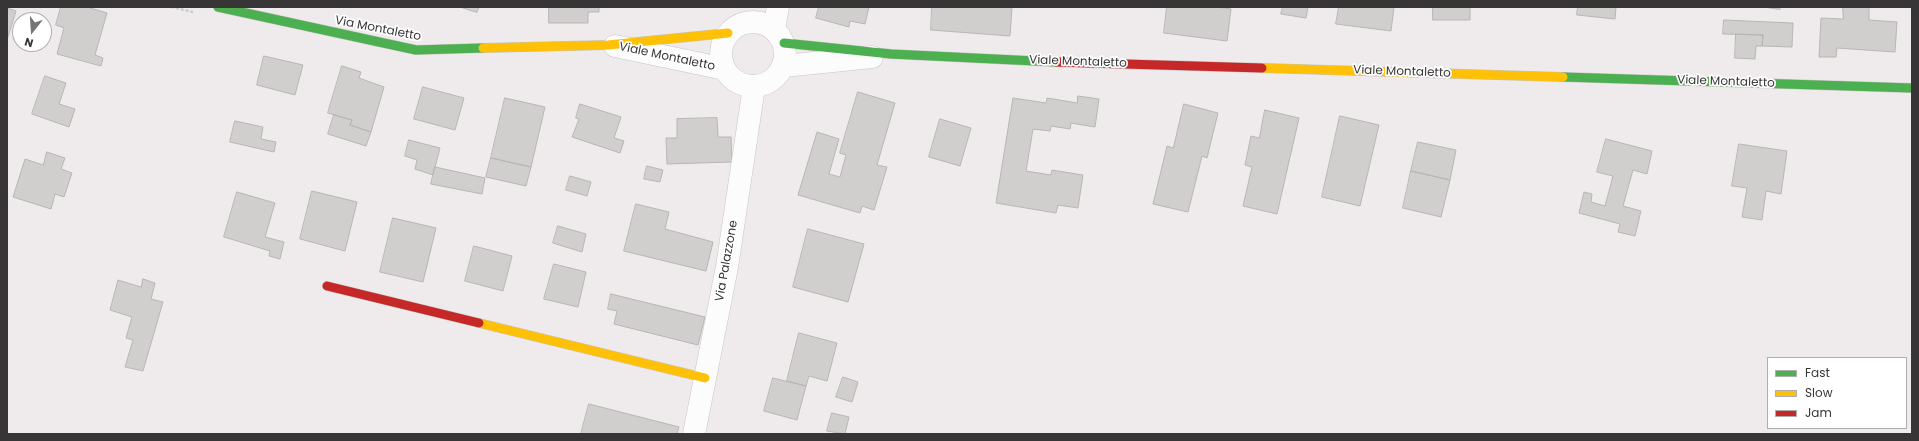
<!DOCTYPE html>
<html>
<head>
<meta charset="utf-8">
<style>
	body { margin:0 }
	#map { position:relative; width:1919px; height:441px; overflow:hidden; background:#efeaeb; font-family:Poppins,sans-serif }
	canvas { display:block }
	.frame { position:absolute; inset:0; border:8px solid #373535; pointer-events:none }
	.legend { position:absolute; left:1767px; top:357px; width:140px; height:72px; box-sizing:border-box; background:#fff; border:1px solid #afaeae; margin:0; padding:5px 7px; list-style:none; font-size:12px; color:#373535 }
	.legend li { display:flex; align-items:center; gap:8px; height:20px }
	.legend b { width:20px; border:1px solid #afaeae }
	.north { position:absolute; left:12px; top:12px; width:40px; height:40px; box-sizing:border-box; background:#fff; border:1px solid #afaeae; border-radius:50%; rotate:197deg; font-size:11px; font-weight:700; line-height:16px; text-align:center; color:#373535 }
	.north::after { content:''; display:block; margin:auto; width:14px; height:18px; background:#777475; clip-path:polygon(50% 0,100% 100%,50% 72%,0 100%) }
</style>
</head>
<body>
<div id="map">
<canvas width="1919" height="441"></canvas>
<div class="frame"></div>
<ul class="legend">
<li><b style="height:5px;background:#4caf50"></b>Fast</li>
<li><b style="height:5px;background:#ffc107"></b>Slow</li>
<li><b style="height:5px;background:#c62828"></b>Jam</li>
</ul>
<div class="north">N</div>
</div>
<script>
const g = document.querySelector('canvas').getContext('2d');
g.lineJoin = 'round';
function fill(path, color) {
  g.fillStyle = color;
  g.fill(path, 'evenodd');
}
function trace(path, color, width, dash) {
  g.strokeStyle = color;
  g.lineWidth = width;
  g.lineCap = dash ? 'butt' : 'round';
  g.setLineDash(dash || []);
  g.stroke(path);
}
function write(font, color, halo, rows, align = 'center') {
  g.font = font + ' Poppins,sans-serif';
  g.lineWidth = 3.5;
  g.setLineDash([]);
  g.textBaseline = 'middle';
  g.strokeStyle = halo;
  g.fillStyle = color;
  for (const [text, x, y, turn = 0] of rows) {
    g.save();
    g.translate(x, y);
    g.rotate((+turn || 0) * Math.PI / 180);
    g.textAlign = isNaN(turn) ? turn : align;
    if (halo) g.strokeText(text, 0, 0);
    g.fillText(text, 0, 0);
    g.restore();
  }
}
const building = new Path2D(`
	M61,7H87L107,13L95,55L103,58L101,66L57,54L64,28L56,25Z
	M460,7H479L477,12Z
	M549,7H599V12H588V23H549Z
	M819,7H869L865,24L850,21L849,27L816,18Z
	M932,7H1012L1010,36L931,30Z
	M1167,7H1217L1231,9L1227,41L1164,33Z
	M1283,7H1308L1306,18L1281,14Z
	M1339,7H1394L1391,31L1336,24Z
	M1433,7H1470V20H1433Z
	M1578,7H1616L1615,19L1577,15Z
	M1763,7H1780V9Z
	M1843,7H1869V20L1897,22L1895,52L1837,48L1836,57H1819L1821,18L1843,19Z
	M7,8L16,11L7,40Z
	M1724,20L1793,23L1792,47L1762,46L1763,35L1723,34Z
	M1736,34L1763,35L1762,46H1756L1755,59L1735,58Z
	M264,56L303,65L295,95L257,85Z
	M342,66L361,72L359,78L384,87L371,132L350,125L352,120L328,113Z
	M45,76L66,83L59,104L75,109L69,127L32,114Z
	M423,87L464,98L455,130L414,119Z
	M858,92L895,103L877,165L887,167L874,210L862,206L860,213L798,195L817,132L839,139L829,174L840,177L846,155L840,153Z
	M1078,96L1099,99L1095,127L1071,123L1070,129L1051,126L1050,131L1033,129L1026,171L1051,175L1052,170L1083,175L1078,208L1058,205L1056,213L996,203L1013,98L1046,103L1047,98L1077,103Z
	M505,98L545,107L531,167L491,158Z
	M580,104L621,117L614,138L624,141L620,153L572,137L579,119L576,118Z
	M1184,104L1218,113L1207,158L1202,156L1188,212L1153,204L1167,146L1173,148Z
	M1265,110L1299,118L1277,214L1243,206L1252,167L1245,165L1251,136L1259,138Z
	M334,115L352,120L350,125L371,132L366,146L328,134Z
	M1340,116L1379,125L1360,206L1322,197Z
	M717,118L718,137H731L732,162L667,164L666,138H677V119Z
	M940,119L971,128L960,166L929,157Z
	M235,121L263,127L261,139L276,142L274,152L230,142Z
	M1606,139L1652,151L1647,174L1633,170L1623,206L1641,211L1635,236L1618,232L1620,224L1579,213L1584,192L1592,194L1591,202L1605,206L1613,176L1597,172Z
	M409,140L440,148L433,175L415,169L417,160L405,156Z
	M1418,142L1456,150L1450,180L1411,171Z
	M1739,144L1787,151L1781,194L1766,191L1762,220L1742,217L1747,188L1732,186Z
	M47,152L65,158L61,169L72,173L64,197L55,194L51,209L13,197L25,159L43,165Z
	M491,158L531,167L526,186L486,177Z
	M647,166L663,170L660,182L644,179Z
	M435,167L485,178L482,194L431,184Z
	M1411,171L1450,180L1441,217L1403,208Z
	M570,176L591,182L587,196L566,190Z
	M312,191L357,202L345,251L300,239Z
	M237,192L275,203L265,237L284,242L280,259L269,256L270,251L224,237Z
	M636,204L669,212L665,229L713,242L706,271L624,251Z
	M393,218L436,228L423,282L380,272Z
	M558,226L586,234L582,252L553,243Z
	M808,229L864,244L848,302L793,287Z
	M474,246L512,256L503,291L465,281Z
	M554,264L586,272L578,307L544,299Z
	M143,279L155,283L151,299L163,302L143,371L125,367L133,340L126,338L132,317L110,310L118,280L141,287Z
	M611,294L705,317L698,345L614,324L617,311L608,309Z
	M799,333L837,343L827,381L809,376L806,386L787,381Z
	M843,377L858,382L852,402L836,397Z
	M773,378L806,386L797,420L764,411Z
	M589,404L679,427L677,434H581Z
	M832,413L849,417L845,434L827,431Z`);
fill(building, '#d1cece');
trace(building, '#b8b5b5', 1);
const street = new Path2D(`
	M721 54a32 32 0 1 1 64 0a32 32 0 1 1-64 0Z
	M774,29L778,7
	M615,46L725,69
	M784,66L872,57
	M694,434L727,267L754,87`);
const fast = new Path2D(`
	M218,7L416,50L483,48
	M784,43L891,54L1056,62
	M1563,77L1912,88`);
const slow = new Path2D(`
	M483,48L608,45L728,33
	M1262,68L1563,77
	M479,323L705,378`);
const jam = new Path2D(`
	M1056,62L1262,68
	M327,286L479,323`);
trace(street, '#c7c4c4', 23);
trace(fast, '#c7c4c4', 10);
trace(slow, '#c7c4c4', 10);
trace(jam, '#c7c4c4', 10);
trace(new Path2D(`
	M171,7L193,12`), '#cccaca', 2.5, [3, 2]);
trace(street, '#fdfcfc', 22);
trace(fast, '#4caf50', 9);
trace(slow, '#ffc107', 9);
trace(jam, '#c62828', 9);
write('12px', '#373535', '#fff', [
	["Via Montaletto",378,29,11],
	["Viale Montaletto",667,57,12],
	["Viale Montaletto",1078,62,2],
	["Viale Montaletto",1402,72,2],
	["Viale Montaletto",1726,82,2],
	["Via Palazzone",727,261,-80]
]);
</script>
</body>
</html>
